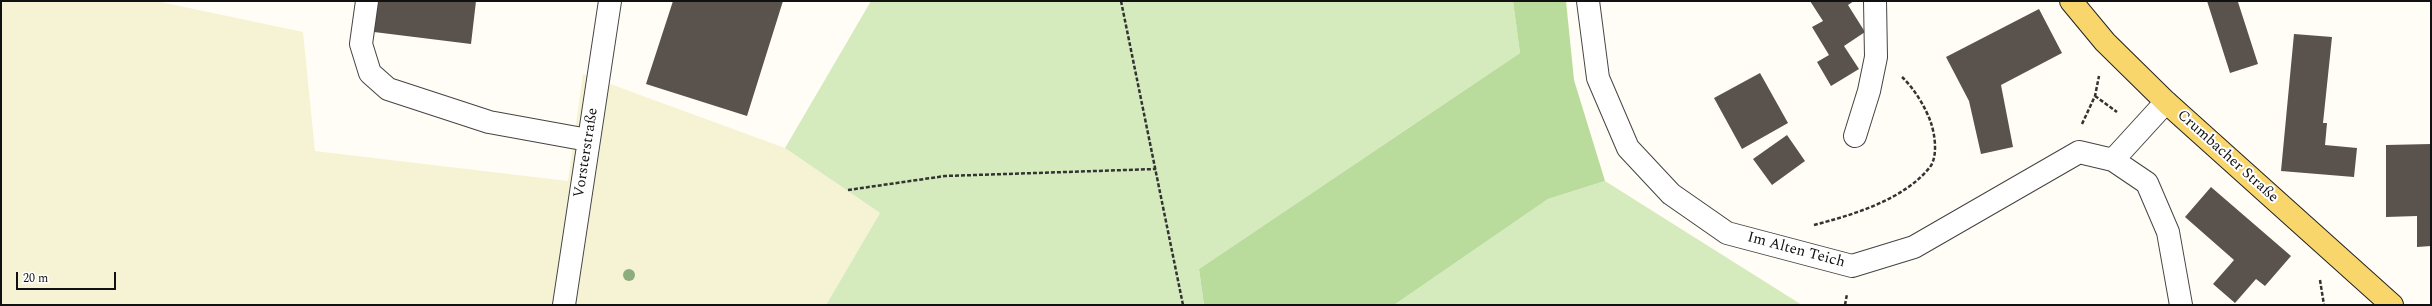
<!DOCTYPE html>
<html>
<head>
<meta charset="utf-8">
<style>
	body { margin:0 }
	#map { position:relative; width:2432px; height:306px; overflow:hidden; background:#fffdf5; font-family:Spectral,serif }
	canvas { display:block }
	.frame { position:absolute; inset:0; border:2px solid #111; pointer-events:none }
	.scale { position:absolute; left:16px; top:272px; width:100px; height:18px; box-sizing:border-box; border:2px solid #111; border-top:0; padding-left:5px; font-size:12px; line-height:14px; white-space:nowrap; color:#111; -webkit-text-stroke:3px #fff; paint-order:stroke }
</style>
</head>
<body>
<div id="map">
<canvas width="2432" height="306"></canvas>
<div class="frame"></div>
<div class="scale">20 m</div>
</div>
<script>
const g = document.querySelector('canvas').getContext('2d');
g.lineJoin = 'round';
function fill(path, color) {
  g.fillStyle = color;
  g.fill(path, 'evenodd');
}
function trace(path, color, width, dash) {
  g.strokeStyle = color;
  g.lineWidth = width;
  g.lineCap = dash ? 'butt' : 'round';
  g.setLineDash(dash || []);
  g.stroke(path);
}
function write(font, color, halo, rows, align = 'center') {
  g.font = font + ' Spectral,serif';
  g.lineWidth = 4;
  g.setLineDash([]);
  g.textBaseline = 'middle';
  g.strokeStyle = halo;
  g.fillStyle = color;
  for (const [text, x, y, turn = 0] of rows) {
    g.save();
    g.translate(x, y);
    g.rotate((+turn || 0) * Math.PI / 180);
    g.textAlign = isNaN(turn) ? turn : align;
    if (halo) g.strokeText(text, 0, 0);
    g.fillText(text, 0, 0);
    g.restore();
  }
}
fill(new Path2D(`
	M1,1H156L303,32L315,151L568,181L583,74L785,148L880,213L826,305H1Z`), '#f6f3d4');
fill(new Path2D(`
	M871,1H1513L1520,53L1199,269L1204,305H826L880,213L785,148Z
	M1605,181L1802,305H1394L1548,199Z`), '#d5ebbd');
fill(new Path2D(`
	M1513,1H1566L1574,80L1605,181L1548,199L1394,305H1204L1199,269L1520,53Z`), '#b9dc9c');
fill(new Path2D(`
	M378,1H476L471,44L374,32Z
	M673,1H783L747,116L646,84Z
	M1810,1H1854L1848,5L1865,32L1844,46L1859,69L1831,86L1817,62L1829,55L1812,27L1823,21Z
	M2207,1H2241L2238,2L2258,64L2230,73Z
	M2039,9L2062,53L2001,85L2013,147L1981,154L1969,101L1946,57Z
	M2294,34L2332,37L2323,123H2327L2325,145L2357,148L2354,177L2281,171Z
	M1760,73L1788,123L1742,149L1714,98Z
	M1787,135L1805,161L1772,185L1753,159Z
	M2431,144V246L2417,247V216L2386,217V145Z
	M2211,187L2291,256L2265,286L2256,279L2235,303L2213,284L2234,260L2185,217Z`), '#5a524d');
const minor = new Path2D(`
	M367,1L361,44L370,73L388,89L489,122L588,140
	M1588,1L1598,78L1628,148L1671,194L1727,233L1852,266L1914,247L2079,152L2113,160L2147,183L2168,232L2181,305
	M1855,136L1869,91L1876,57L1875,1
	M2113,160L2166,102
	M564,305L610,1`);
const major = new Path2D(`
	M2071,1L2105,42L2166,102L2392,305`);
trace(minor, '#444', 24);
trace(major, '#222', 24);
trace(new Path2D(`
	M1121,1L1183,305
	M2095,96L2117,112
	M2082,124L2095,96L2099,76
	M848,190L945,176L1156,169
	M1814,225C1852,215 1904,200 1930,167C1938,156 1935,135 1931,123C1926,108 1914,88 1902,77
	M2320,280L2324,305
	M1845,305L1847,294`), '#333', 2.5, [4, 2]);
trace(minor, '#fff', 22);
trace(major, '#f9d66b', 22);
g.fillStyle = '#8dad7f';
for (const [x, y] of [
	[629,275]
]) {
  g.beginPath();
  g.arc(x, y, 6, 0, 2 * Math.PI);
  g.fill();
}
write('15px', '#111', '#fff', [
	["Vorsterstraße",587,153,-81],
	["Crumbacher Straße",2227,157,42],
	["Im Alten Teich",1796,251,15]
]);
</script>
</body>
</html>
